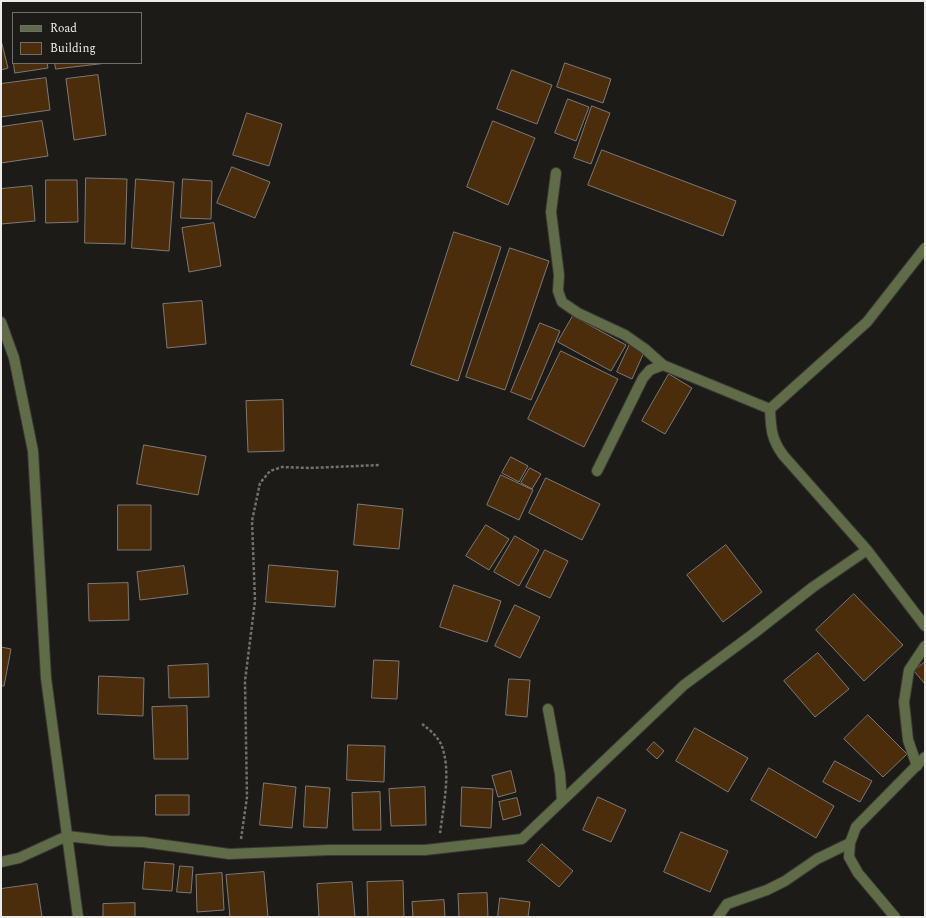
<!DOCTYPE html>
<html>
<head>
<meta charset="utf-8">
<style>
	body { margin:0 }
	#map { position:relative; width:926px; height:918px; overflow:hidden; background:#1c1b17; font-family:Spectral,serif }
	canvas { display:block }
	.frame { position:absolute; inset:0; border:2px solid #ecebe9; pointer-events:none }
	.legend { position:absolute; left:12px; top:12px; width:130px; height:52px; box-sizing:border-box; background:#1c1b17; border:1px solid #6f6e6b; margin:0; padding:5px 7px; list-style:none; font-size:12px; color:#ecebe9 }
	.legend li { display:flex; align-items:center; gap:8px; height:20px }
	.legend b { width:20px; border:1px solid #6f6e6b }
</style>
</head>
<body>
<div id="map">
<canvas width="926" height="918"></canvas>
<div class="frame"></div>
<ul class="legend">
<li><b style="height:5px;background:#606c48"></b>Road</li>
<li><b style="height:11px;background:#4c2d0b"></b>Building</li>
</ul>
</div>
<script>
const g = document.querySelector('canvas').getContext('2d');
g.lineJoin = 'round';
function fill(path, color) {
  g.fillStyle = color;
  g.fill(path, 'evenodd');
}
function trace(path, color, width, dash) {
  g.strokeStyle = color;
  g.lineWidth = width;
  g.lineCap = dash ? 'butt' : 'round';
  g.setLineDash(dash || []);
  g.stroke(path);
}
const building = new Path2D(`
	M1,40L8,68L1,70Z
	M14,63H47L48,68L15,73Z
	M55,63H107L56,69Z
	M565,63L611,79L603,103L557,87Z
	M512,70L552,85L537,124L497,109Z
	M98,75L106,135L74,140L66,79Z
	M46,78L50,110L1,117V84Z
	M568,99L589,107L576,141L555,133Z
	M592,106L610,113L591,164L574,158Z
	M247,113L282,124L269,166L233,155Z
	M42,121L48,156L1,163V127Z
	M493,121L535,138L508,205L467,187Z
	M602,150L736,201L723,236L588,185Z
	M232,167L270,182L255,218L217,203Z
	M86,178L127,179L125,244L85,243Z
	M136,179L174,182L169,251L132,248Z
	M183,179L212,181L211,219L181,218Z
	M46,180H77L78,222L46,223Z
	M32,186L35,221L1,224V189Z
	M214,223L221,266L189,272L182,228Z
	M454,232L501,247L458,381L411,365Z
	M510,248L549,261L505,390L466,377Z
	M202,301L206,344L167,348L163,304Z
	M573,316L626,345L611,371L558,342Z
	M540,323L560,331L531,400L511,392Z
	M630,344L645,350L632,379L617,372Z
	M561,351L618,379L584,447L528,419Z
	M669,374L692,388L665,434L642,421Z
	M283,400L284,451L248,452L246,401Z
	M144,445L206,456L198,495L137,484Z
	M511,457L528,466L519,482L502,473Z
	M530,468L541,474L532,489L521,483Z
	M501,475L533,490L519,520L487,505Z
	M546,478L600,504L582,540L529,513Z
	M358,504L403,509L399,549L354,545Z
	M118,505H151V550H118Z
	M486,525L509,539L489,570L466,556Z
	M515,536L539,550L519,586L494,572Z
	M726,545L762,592L723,622L687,575Z
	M545,550L568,561L550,598L526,587Z
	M269,565L338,571L335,607L266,602Z
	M184,566L188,594L140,600L137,572Z
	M128,583L129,620L89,621L88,584Z
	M454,585L501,601L487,642L440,627Z
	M854,594L903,645L864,681L816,630Z
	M515,605L540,617L520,658L495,646Z
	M1,647L11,649L4,686H1Z
	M818,653L849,689L815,717L784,681Z
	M374,660L399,661L397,699L372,698Z
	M925,662V684L914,671Z
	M208,664L209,697L169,698L168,666Z
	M99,676L144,678L143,716L98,714Z
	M509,679L530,680L527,717L506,715Z
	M187,706L188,759H154L152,707Z
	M868,715L907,754L883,777L844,739Z
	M695,728L748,758L728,792L676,761Z
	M654,742L664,751L657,759L647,750Z
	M348,745L385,746L384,782L347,780Z
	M835,761L872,781L860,802L823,782Z
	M769,768L834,806L816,838L751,800Z
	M511,771L516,792L498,797L492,776Z
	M264,783L296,787L292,828L260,825Z
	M306,786L330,788L327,828L304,827Z
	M425,787L426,825L391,826L389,789Z
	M462,787L493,789L491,828L461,826Z
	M380,792L381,830H353L352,793Z
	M156,795H189V815H156Z
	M598,797L626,810L611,842L583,830Z
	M517,798L521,815L503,820L499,802Z
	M681,832L728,851L710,892L664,872Z
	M542,844L573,871L559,887L528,861Z
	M145,862L174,864L172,891L143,889Z
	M180,866L193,867L191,893L177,892Z
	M264,872L268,917H230L226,875Z
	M222,873L224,910L197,912L196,875Z
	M403,881L404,917H368L367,882Z
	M352,882L355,917H319L317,884Z
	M37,884L42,917H1V889Z
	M487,893L488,917H459L458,894Z
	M500,898L530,902L528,917H498Z
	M444,900L445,917H413L412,902Z
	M135,903V917H103V904Z`);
fill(building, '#4c2d0b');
trace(building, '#7d7976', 1);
const minor = new Path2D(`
	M556,173L551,212L559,275L558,291L562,302L578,313L625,335L645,349L663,365L770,409
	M1,322L14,358L33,451L46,678L78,917
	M770,409C771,429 771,438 783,455L867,550L925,626
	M770,409L867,322L925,248
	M597,471L643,378L650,370L663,365
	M548,709L560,774L562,801
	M917,766L908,740L904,702L909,670L925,646
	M1,862L19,858L67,836L110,841L143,842L229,854L329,850H425L522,839L684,685L753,634L813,587L867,550
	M718,917L727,904L767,890L785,881L817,859L850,843
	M895,917L858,873L849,857L850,843L856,827L925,757`);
trace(minor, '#393834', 12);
trace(new Path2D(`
	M422,724C429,729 437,736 441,744C452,770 443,807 440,834
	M241,839L247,797L245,681L255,601L252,521L260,483L270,471L282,467L310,468L380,465`), '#72716e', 2.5, [3, 2]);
trace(minor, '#606c48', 10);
</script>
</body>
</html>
